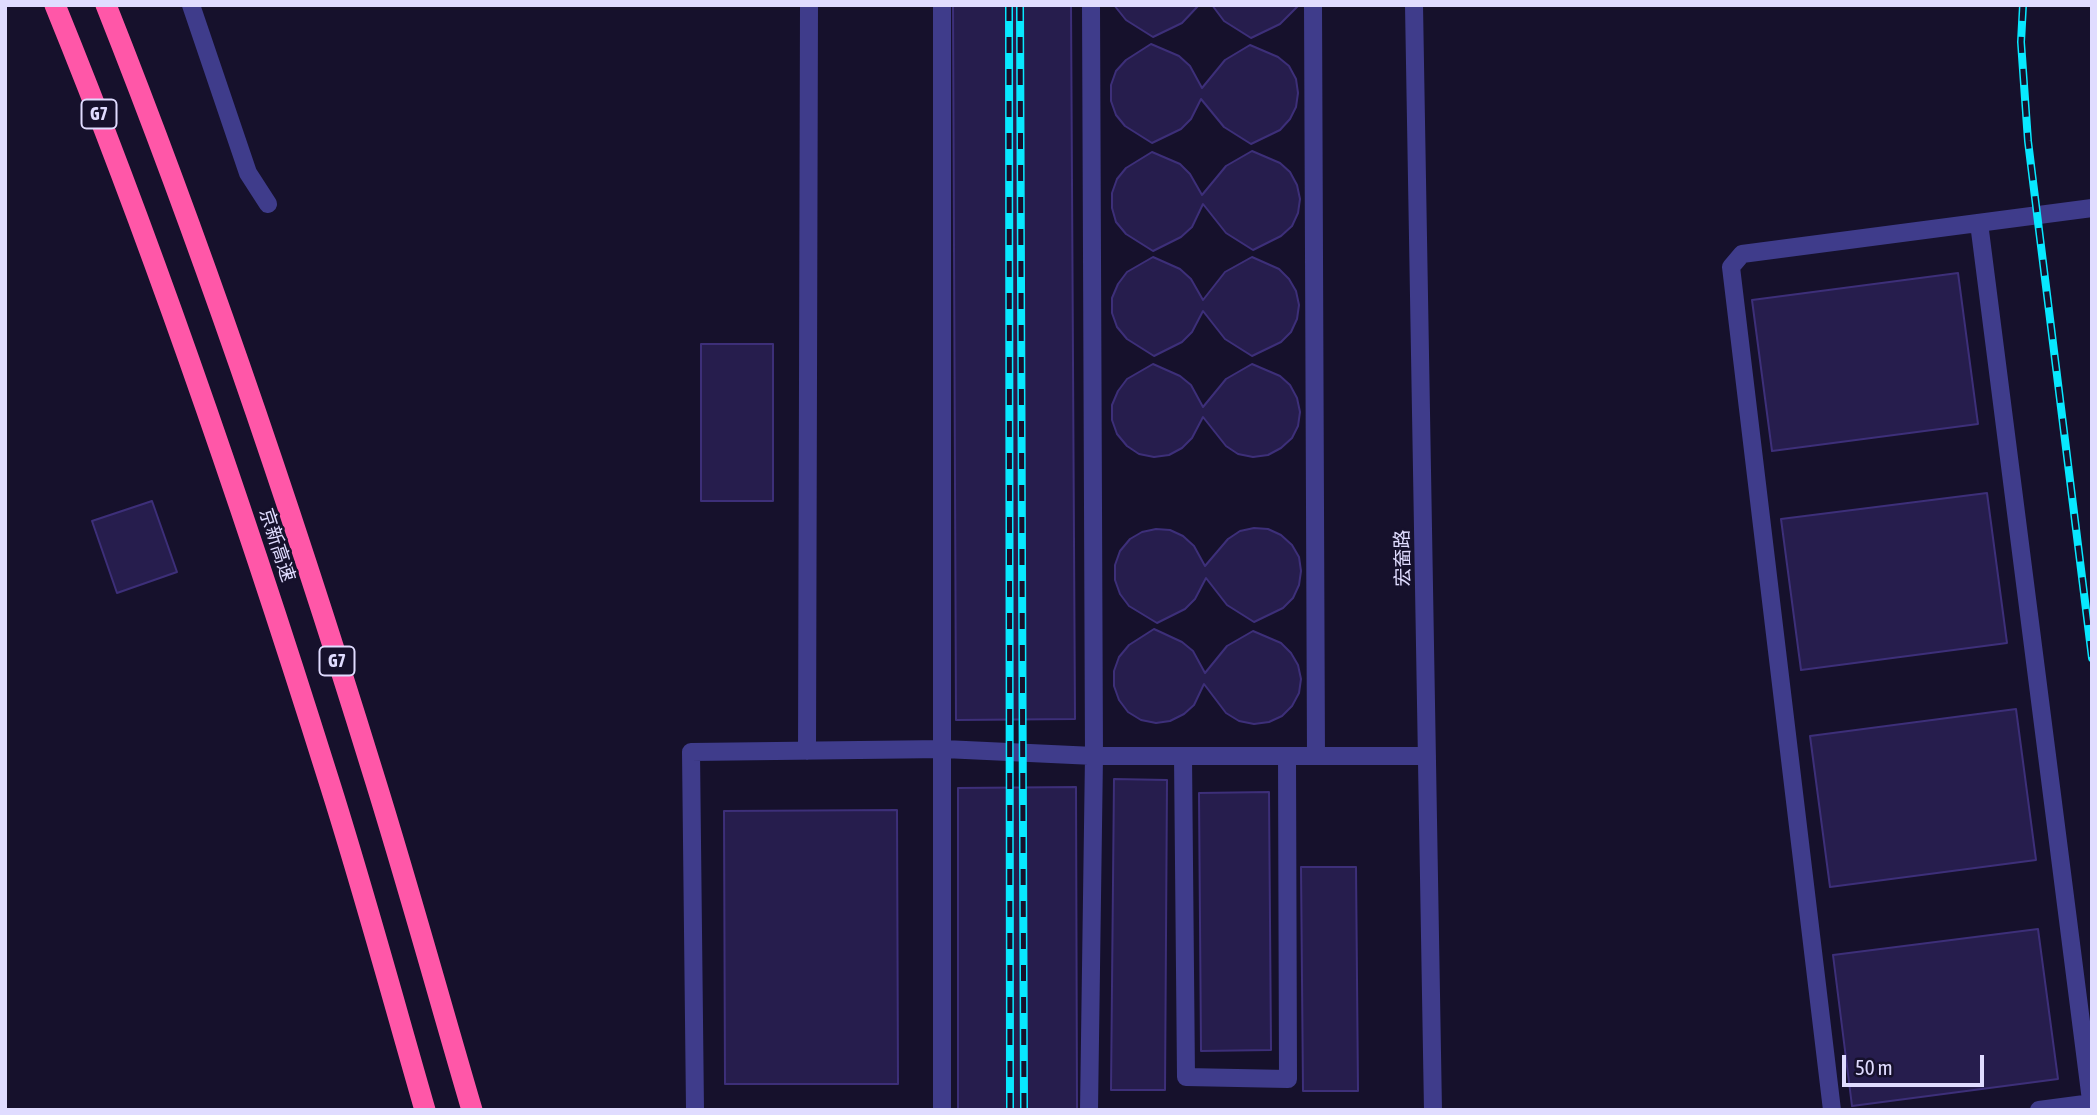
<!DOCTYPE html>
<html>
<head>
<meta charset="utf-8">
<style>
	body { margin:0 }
	#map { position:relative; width:2097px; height:1115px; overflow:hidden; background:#16112c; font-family:"Asap Condensed",sans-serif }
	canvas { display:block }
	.frame { position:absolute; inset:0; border:7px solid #e0dcff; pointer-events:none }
	.scale { position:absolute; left:1842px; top:1055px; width:142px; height:32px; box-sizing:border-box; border:4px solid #e0dcff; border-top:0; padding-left:9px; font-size:21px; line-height:24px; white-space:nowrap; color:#e0dcff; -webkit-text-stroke:5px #16112c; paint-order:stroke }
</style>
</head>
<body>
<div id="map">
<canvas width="2097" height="1115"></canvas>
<div class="frame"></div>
<div class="scale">50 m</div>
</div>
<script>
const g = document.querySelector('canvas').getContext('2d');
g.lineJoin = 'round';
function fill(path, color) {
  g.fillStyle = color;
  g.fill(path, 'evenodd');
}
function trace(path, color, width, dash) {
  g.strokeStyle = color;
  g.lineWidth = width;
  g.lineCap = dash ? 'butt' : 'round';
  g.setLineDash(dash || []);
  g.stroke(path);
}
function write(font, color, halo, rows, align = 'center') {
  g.font = font + ' "Asap Condensed","Noto Sans SC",sans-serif';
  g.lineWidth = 5;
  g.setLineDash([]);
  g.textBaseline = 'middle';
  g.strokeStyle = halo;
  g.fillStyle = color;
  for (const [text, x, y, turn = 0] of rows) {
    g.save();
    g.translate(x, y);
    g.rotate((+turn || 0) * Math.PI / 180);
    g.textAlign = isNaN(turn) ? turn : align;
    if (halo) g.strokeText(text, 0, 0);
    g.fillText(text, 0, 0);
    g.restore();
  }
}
const building = new Path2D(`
	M953,5H1071L1075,719L956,720Z
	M1114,5H1199L1182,23L1153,37L1126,20Z
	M1212,5H1299L1280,24L1251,38L1224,21Z
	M1151,44L1179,56L1190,66L1202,88L1225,60L1250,45L1278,57L1289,66L1296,79L1298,93L1296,107L1290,119L1280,130L1251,144L1224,127L1201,99L1191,119L1181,129L1152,143L1125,126L1116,115L1111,101V85L1116,71L1126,60Z
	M1252,151L1280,163L1290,172L1297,185L1300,199L1298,213L1292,226L1281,236L1253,250L1226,233L1203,204L1192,227L1181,237L1153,251L1126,234L1116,222L1112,208V193L1117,179L1126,168L1152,152L1180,164L1190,174L1202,195L1226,166Z
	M1153,257L1180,269L1191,279L1203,300L1225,272L1252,257L1279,269L1289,279L1296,291L1299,305L1297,319L1291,332L1281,342L1252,356L1225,339L1203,311L1192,332L1182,342L1154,356L1127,339L1117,327L1112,313V298L1118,284L1127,272Z
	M1958,273L1978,424L1772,451L1752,300Z
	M701,344H773V501H701Z
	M1153,364L1180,376L1191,385L1203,407L1226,379L1252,364L1280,376L1290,385L1297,398L1300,412L1298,426L1292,438L1281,448L1268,455L1253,457L1238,454L1226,446L1203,417L1192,438L1182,448L1169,455L1154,457L1139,454L1127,446L1117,434L1112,420V405L1118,391L1127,379Z
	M1987,493L2007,643L1801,670L1781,519Z
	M152,501L177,572L117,593L92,521Z
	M1254,528L1268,529L1281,535L1292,545L1299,557L1301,571L1299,585L1293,598L1283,608L1254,622L1227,605L1206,578L1195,599L1185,609L1157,623L1129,606L1120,594L1115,580V565L1120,551L1130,539L1142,532L1156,529L1170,530L1183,536L1194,546L1205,566L1228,539L1240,531Z
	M1154,629L1182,642L1193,651L1205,673L1227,646L1253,631L1281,643L1291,653L1298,665L1301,679L1299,693L1292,706L1282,716L1269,722L1254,724L1239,721L1226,713L1204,684L1194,705L1184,714L1170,721L1156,723L1141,720L1128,712L1119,700L1114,686V671L1119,657L1129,645Z
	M2016,709L2036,860L1830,887L1810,736Z
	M1114,779L1167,780L1165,1090H1111Z
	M1076,787L1077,1110H958V788Z
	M1269,792L1271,1050L1201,1051L1199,793Z
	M897,810L898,1084H725L724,811Z
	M1301,867H1356L1358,1091H1303Z
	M2038,929L2058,1079L1852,1106L1833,955Z`);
fill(building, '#261d4d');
trace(building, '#3d2f79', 2);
trace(new Path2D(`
	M191,5L248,173L268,204
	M942,5V1110
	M1313,5L1316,756
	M1414,5L1433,1110
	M1979,223L2092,1108
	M807,751L809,5
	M1183,756L1186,1077L1288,1079L1287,756
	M695,1110L691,752L944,749L1094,756H1427
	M1089,1110L1094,756L1091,5
	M1832,1110L1731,267L1742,254L2092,208
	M2039,1110L2092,1103`), '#3f3c8b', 18);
trace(new Path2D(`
	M55,5C158,258 246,517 328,778C363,888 393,999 425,1110
	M106,5C206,257 293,514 373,773C408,885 439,998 472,1110`), '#ff57a8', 21);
const rail = new Path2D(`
	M1009,5L1010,1110
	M1020,5L1024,1110
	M2023,5L2021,42L2028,141L2092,658`);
trace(rail, '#08e8ff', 8);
trace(rail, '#16112c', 5, [16]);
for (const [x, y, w] of [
	[99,114,35],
	[337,661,35]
]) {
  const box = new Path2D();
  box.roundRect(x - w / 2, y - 14.5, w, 29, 5);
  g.fillStyle = '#16112c';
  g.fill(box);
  trace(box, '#e0dcff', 2);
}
write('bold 18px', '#e0dcff', null, [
	["G7",99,114],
	["G7",337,661]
]);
write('19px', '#e0dcff', '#16112c', [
	["京新高速",277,545,72],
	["宏奤路",1403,558,-91]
]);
</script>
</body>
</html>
